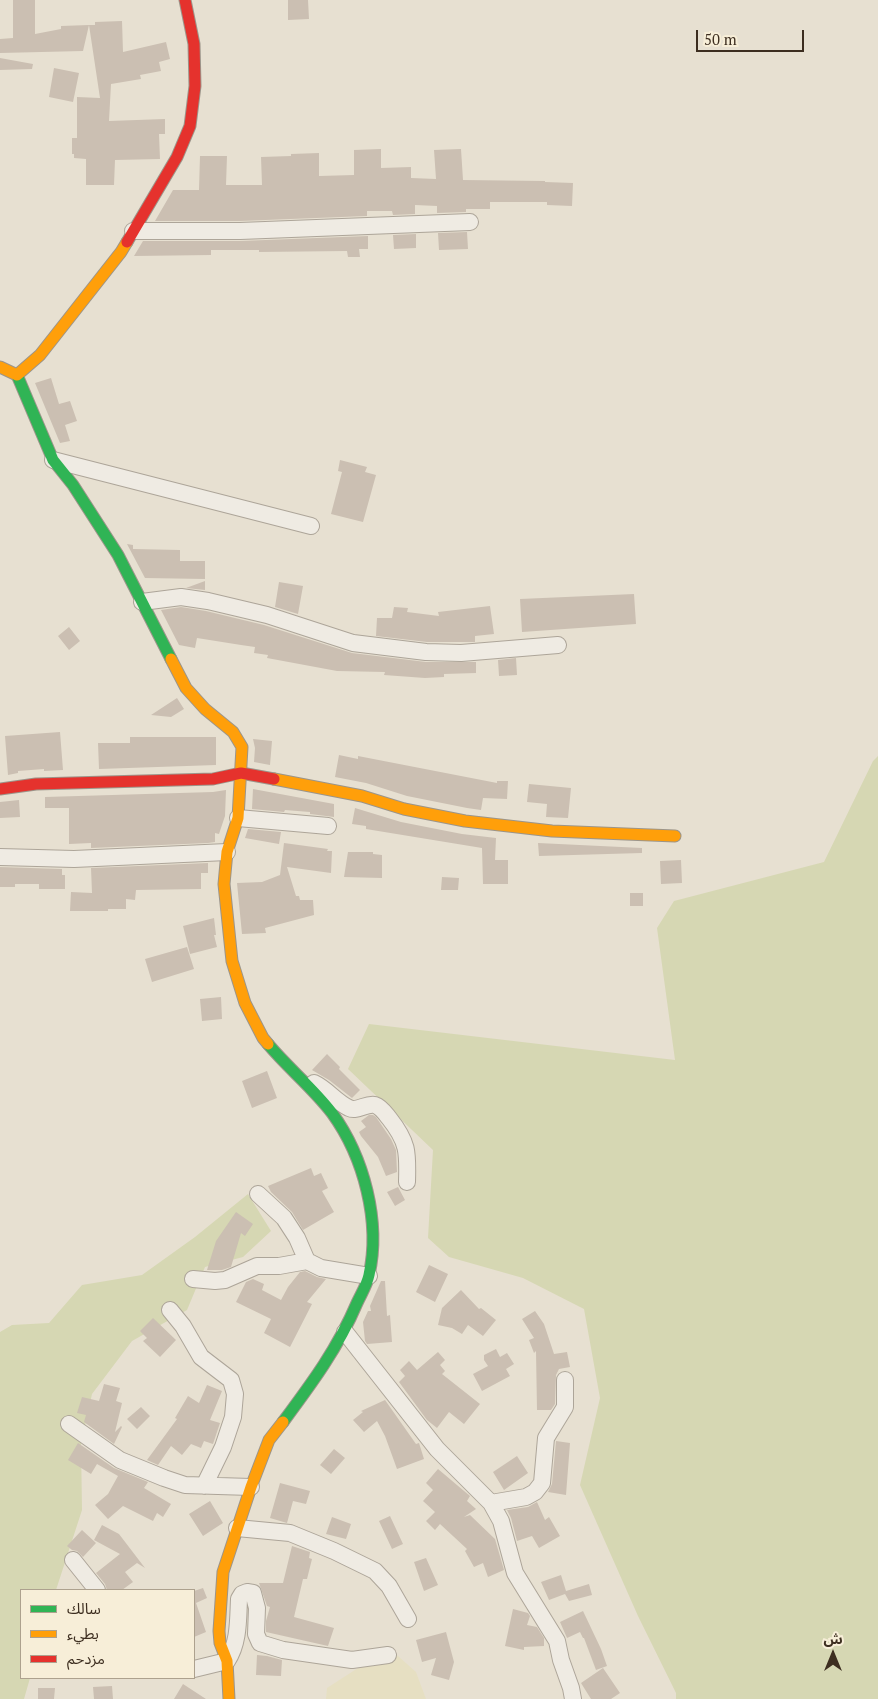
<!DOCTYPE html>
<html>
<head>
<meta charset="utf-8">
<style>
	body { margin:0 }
	#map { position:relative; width:878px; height:1699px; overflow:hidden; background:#e7e0d1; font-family:"PT Serif","Noto Sans Arabic",serif }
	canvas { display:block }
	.legend { position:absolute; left:20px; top:1589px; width:175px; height:90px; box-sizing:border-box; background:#f7eed8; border:1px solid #ada18e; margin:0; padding:6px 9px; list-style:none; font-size:15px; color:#3d2e20 }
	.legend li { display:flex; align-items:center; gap:10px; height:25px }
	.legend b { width:25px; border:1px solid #ada18e }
	.north { position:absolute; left:808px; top:1629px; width:50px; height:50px; -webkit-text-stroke:4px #f7eed8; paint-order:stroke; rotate:0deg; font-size:14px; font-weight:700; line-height:20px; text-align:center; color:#3d2e20 }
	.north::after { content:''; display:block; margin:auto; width:18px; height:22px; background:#3d2e20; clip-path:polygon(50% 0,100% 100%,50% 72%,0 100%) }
	.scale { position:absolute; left:696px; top:30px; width:108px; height:22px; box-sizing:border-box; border:2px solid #3d2e20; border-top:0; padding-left:6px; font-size:15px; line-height:18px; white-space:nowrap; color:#3d2e20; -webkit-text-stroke:4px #f7eed8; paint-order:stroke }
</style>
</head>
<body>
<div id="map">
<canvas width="878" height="1699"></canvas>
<ul class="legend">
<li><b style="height:6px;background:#30b455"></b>سالك</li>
<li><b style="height:6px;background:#ff9f0a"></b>بطيء</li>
<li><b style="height:6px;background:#e5322d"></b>مزدحم</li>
</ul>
<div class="north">ش</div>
<div class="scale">50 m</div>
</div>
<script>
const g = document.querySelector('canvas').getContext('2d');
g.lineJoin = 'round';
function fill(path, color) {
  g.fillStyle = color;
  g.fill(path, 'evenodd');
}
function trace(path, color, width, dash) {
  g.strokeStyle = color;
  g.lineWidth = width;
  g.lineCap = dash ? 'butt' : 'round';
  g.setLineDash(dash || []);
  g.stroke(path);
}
fill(new Path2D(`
	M389,1648L416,1672L426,1699H326L327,1688Z`), '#e6dfc2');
fill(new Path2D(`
	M878,756V1699H676V1693L638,1616L580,1485L600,1398L584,1309L523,1278L449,1257L428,1238L433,1150L348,1069L369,1024L675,1060L657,928L674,901L824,862L873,761Z
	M248,1194L271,1231L243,1257L205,1267L187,1310L132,1341L92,1394L81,1444L82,1510L56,1590H21V1678H30L24,1699H0V1332L12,1325L49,1323L82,1285L142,1275L195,1237Z`), '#d6d7b3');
fill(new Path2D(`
	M13,0H35V34L61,29V26L89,25L83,51L0,53V39L13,38Z
	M288,0H308L309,19L288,20Z
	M122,21L123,52L166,42L170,59L159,62L161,71L140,75L141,79L111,84L109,121L165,119V134H159L160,159L115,160L114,185H86V159L74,158V154H72V138H77V97L100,98L89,25H95V22Z
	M0,58L33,64L32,69L0,70Z
	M54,68L79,73L73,102L49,97Z
	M381,149V168L411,167V178L436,179L434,150L461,149L463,180L545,181V182L573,183L572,206L547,205V202H490V209H466V212L437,213V206L415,205V214L393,215L392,211H367V216L240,221H155L173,190H199L200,156H227L226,185H262L261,157L291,156V154L319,153V176L354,175V150Z
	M467,232L468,249L439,250L438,233Z
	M416,234V248L394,249L393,235Z
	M368,236V249H359L360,257H348L347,251L259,252V250H211V255L134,256L143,241H240Z
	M51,378L59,404L70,401L77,421L65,425L70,441L60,443L35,383Z
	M340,460L367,467L365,472L376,475L363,522L331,514L342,472L338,471Z
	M127,544L133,545V549L180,550V561H205V579L145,578Z
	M205,581V590L186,588Z
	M279,582L303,586L298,614L275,607Z
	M634,594L636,624L522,632L520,599Z
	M490,606L494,634L475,636V642H427L376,636L377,618H392L394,607L408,608L407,612L439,616L438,612Z
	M181,607L206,611L264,625L352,653L426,662H476V673L444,674V677L425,678L384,675L385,672L337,671L267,658L268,655L254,653L255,647L241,645L197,638L195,648L179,645L161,610Z
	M69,627L80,641L69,650L58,636Z
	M516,658L517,675L499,676L498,660Z
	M177,698L184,709L171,717L151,715Z
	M60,732L63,770L44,771V769L18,771V773L8,775L5,736Z
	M130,737H216V765L99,769L98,743H130Z
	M253,739L272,741L270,765L254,762L255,748Z
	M339,755L358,759V756L497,783V781H508L507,799L483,798L481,810L467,808L407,796L366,783L335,777Z
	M529,784L571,788L568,818L546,817L547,804L527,802Z
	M253,789L334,804V817L310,814V812L285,810L284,812L252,809Z
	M226,790L225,816L219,834L215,833V842L208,843L91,848V843L69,844V808H45V797L213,792Z
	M19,800L20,817L0,818V802Z
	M355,808L401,822L462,834L496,838L495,860H508V884H483L482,848L366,829V826L352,824Z
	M248,829L281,832L279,844L245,838Z
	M284,843L328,849L327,851H332L331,873L287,867L296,896H299L300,900H313L314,915L265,928L266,933L242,934L237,883L262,882L280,875Z
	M538,843L642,848V853L539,856Z
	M348,852H373V854L382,855V878L344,877Z
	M681,860L682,883L661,884L660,861Z
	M208,863V873H201V889L136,890L135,900L126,899V909H108V911H70L71,892L92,893L91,868Z
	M0,867L62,869V875H65V889H39V884H15V887H0Z
	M442,877L459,878L458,890H441Z
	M630,893H643V906H630Z
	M214,918L216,935H214L217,947L190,954L183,926Z
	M187,947L194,969L152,982L145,959Z
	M221,997L222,1019L202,1021L200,999Z
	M327,1054L340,1067L339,1069L360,1090L352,1098L329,1080L312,1070Z
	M267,1071L277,1098L252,1108L242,1081Z
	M369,1115H373L376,1117L391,1139L396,1150L397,1172L386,1176L378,1157L361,1136L359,1132L366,1127L361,1121Z
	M311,1168L314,1176L321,1173L328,1188L322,1191L334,1212L303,1230L292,1212L271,1192L268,1186Z
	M398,1187L405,1200L395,1206L387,1192Z
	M236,1212L253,1224L245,1236L241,1233L231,1267L222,1270H207L216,1241Z
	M429,1265L448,1274L435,1302L416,1292Z
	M305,1271L317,1277L326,1279L307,1302L312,1304L290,1347L264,1333L271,1319L236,1302L246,1282L253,1279L264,1284L262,1290L281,1300L288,1287L300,1272Z
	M381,1281H385L387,1316L390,1315L392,1342L367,1344L365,1341L363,1322L368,1311H371L370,1306Z
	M461,1290L479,1309L481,1308L496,1320L483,1336L468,1325L462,1334L452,1328L438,1325L442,1308Z
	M535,1311L544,1324L554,1354L567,1352L570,1367L559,1369L556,1375L555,1404L551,1410H537L536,1351L534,1353L529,1340L534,1338L522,1319Z
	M153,1318L176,1340L160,1357L143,1341L147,1338L140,1331Z
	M496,1349L500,1357L507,1353L514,1364L506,1369L510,1376L482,1391L473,1374L488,1366L484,1360V1355Z
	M438,1352L445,1360L440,1365L445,1371L442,1374L480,1404L464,1424L449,1412L437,1428L427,1420L399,1382L405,1376L400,1370L409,1361L417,1370Z
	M104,1384L120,1388L116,1401L122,1403L115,1432L121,1426L122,1427L114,1444L84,1422L86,1415L77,1413L82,1397L99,1401Z
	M207,1385L222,1391L210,1420L220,1423L213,1444L204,1441L201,1448L191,1444L182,1455L171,1446L158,1465L147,1460L177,1419L175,1418L188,1396L199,1403Z
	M385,1400L416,1444L419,1443L424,1459L397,1469L385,1436L377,1421L364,1432L353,1420L363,1412L361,1411Z
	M141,1407L150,1416L137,1429L127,1419Z
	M556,1441L570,1443L566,1495L548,1492L552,1484Z
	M78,1443L114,1468L148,1482L144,1488L171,1504L163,1517L157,1513L153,1521L123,1506L108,1519L95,1505L108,1494L118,1476L97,1464L91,1474L68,1460Z
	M334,1449L345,1458L331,1474L320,1465Z
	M517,1456L528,1473L504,1490L493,1472Z
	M438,1469L470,1496L467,1501L476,1509L464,1517L470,1515L495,1539L504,1570L488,1577L483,1563L474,1567L465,1551L467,1549L440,1524L435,1530L426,1521L435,1512L423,1501L433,1490L426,1483Z
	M280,1483L310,1491L306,1504L293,1501L287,1523L270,1518Z
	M210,1501L223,1523L203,1536L189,1514Z
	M537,1502L545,1520L549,1517L560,1536L539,1548L532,1536L517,1541L511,1518L507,1510L528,1507Z
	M390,1516L403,1544L392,1549L379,1521Z
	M332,1517L351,1524L346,1539L326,1534Z
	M102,1525L119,1534L145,1568L137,1563L125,1572L133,1582L122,1590H107L105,1584L96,1573L120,1554L94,1540Z
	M82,1530L96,1543L83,1557L77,1551L72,1550L67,1546Z
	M292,1546L310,1552L309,1558L312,1559L307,1579H303L294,1617L334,1628L328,1646L266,1632V1621L270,1607L267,1606L259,1583H283Z
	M426,1558L438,1585L424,1591L414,1562Z
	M561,1575L566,1591L589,1584L592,1595L569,1601L565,1594L549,1600L541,1582Z
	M203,1588L207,1598L196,1603L206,1632L194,1637V1591Z
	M513,1609L528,1613L530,1616L527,1625L537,1627L544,1638V1646L524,1647V1650L505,1646Z
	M583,1611L601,1649L607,1666L596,1670L584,1638H583L580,1632L567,1638L560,1622Z
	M446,1632L454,1662L449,1680L431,1675L436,1658L422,1662L416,1640Z
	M257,1655L267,1656L282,1660L281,1676L256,1675Z
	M603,1668L620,1693L611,1699H591L581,1683Z
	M183,1684L206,1699H174Z
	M112,1686L113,1699H94L93,1687Z
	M38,1688H55L54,1699H38Z`), '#cbbfb2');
const street = new Path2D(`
	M133,231H240L470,222
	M53,460L311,526
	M142,602L181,597L208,601L267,615L353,643L426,652L461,653L558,645
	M238,818L328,826
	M0,857L74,859L227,852
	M314,1083C327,1089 336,1102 349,1108C357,1112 366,1103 375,1105C381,1107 385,1113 389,1118C408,1142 408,1152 407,1182
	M258,1194L284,1218L297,1238L307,1261L321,1268L369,1276
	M193,1279L215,1281L225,1280L257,1266H279L307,1261
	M170,1310L183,1326L201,1357L231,1380L235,1394L233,1417L223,1447L204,1486
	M345,1332L437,1449L491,1503L501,1521L515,1573L557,1641L561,1660L571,1688L573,1699
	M69,1424L120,1460L164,1478L185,1485L251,1487
	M491,1503L526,1497L535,1492L542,1483L546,1438L565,1407V1380
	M237,1528L290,1533L334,1551L375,1571L389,1586L408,1619
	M73,1560L97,1590
	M194,1669L227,1661C239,1643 238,1620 239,1599L242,1594L247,1592L253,1593L257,1608L256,1634L260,1643L283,1650L352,1660L388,1655`);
const fast = new Path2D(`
	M17,375L53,460L73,485L118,555L171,659
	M268,1044C288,1068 313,1088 332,1113C364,1157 381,1222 369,1275C367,1285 361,1294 357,1303C338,1348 312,1383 283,1422`);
const slow = new Path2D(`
	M0,367L17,375L40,355L121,252L127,242
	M171,659L186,688L205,709L233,732L242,747L238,818L227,852L224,884L232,961L245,1003L263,1038L268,1044
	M274,779L362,796L404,809L465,821L552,831L675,836
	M229,1699L227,1661L220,1643L219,1631L223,1572L251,1487L269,1440L283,1422`);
const jam = new Path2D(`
	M127,242L177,157L190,126L195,86L194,44L185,0
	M0,789L36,784L213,779L241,773L274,779`);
trace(street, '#ada599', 18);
trace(fast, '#9c958a', 13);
trace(slow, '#9c958a', 13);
trace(jam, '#9c958a', 13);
trace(street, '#efebe3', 16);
trace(fast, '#30b455', 11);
trace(slow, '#ff9f0a', 11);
trace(jam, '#e5322d', 11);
</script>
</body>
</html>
